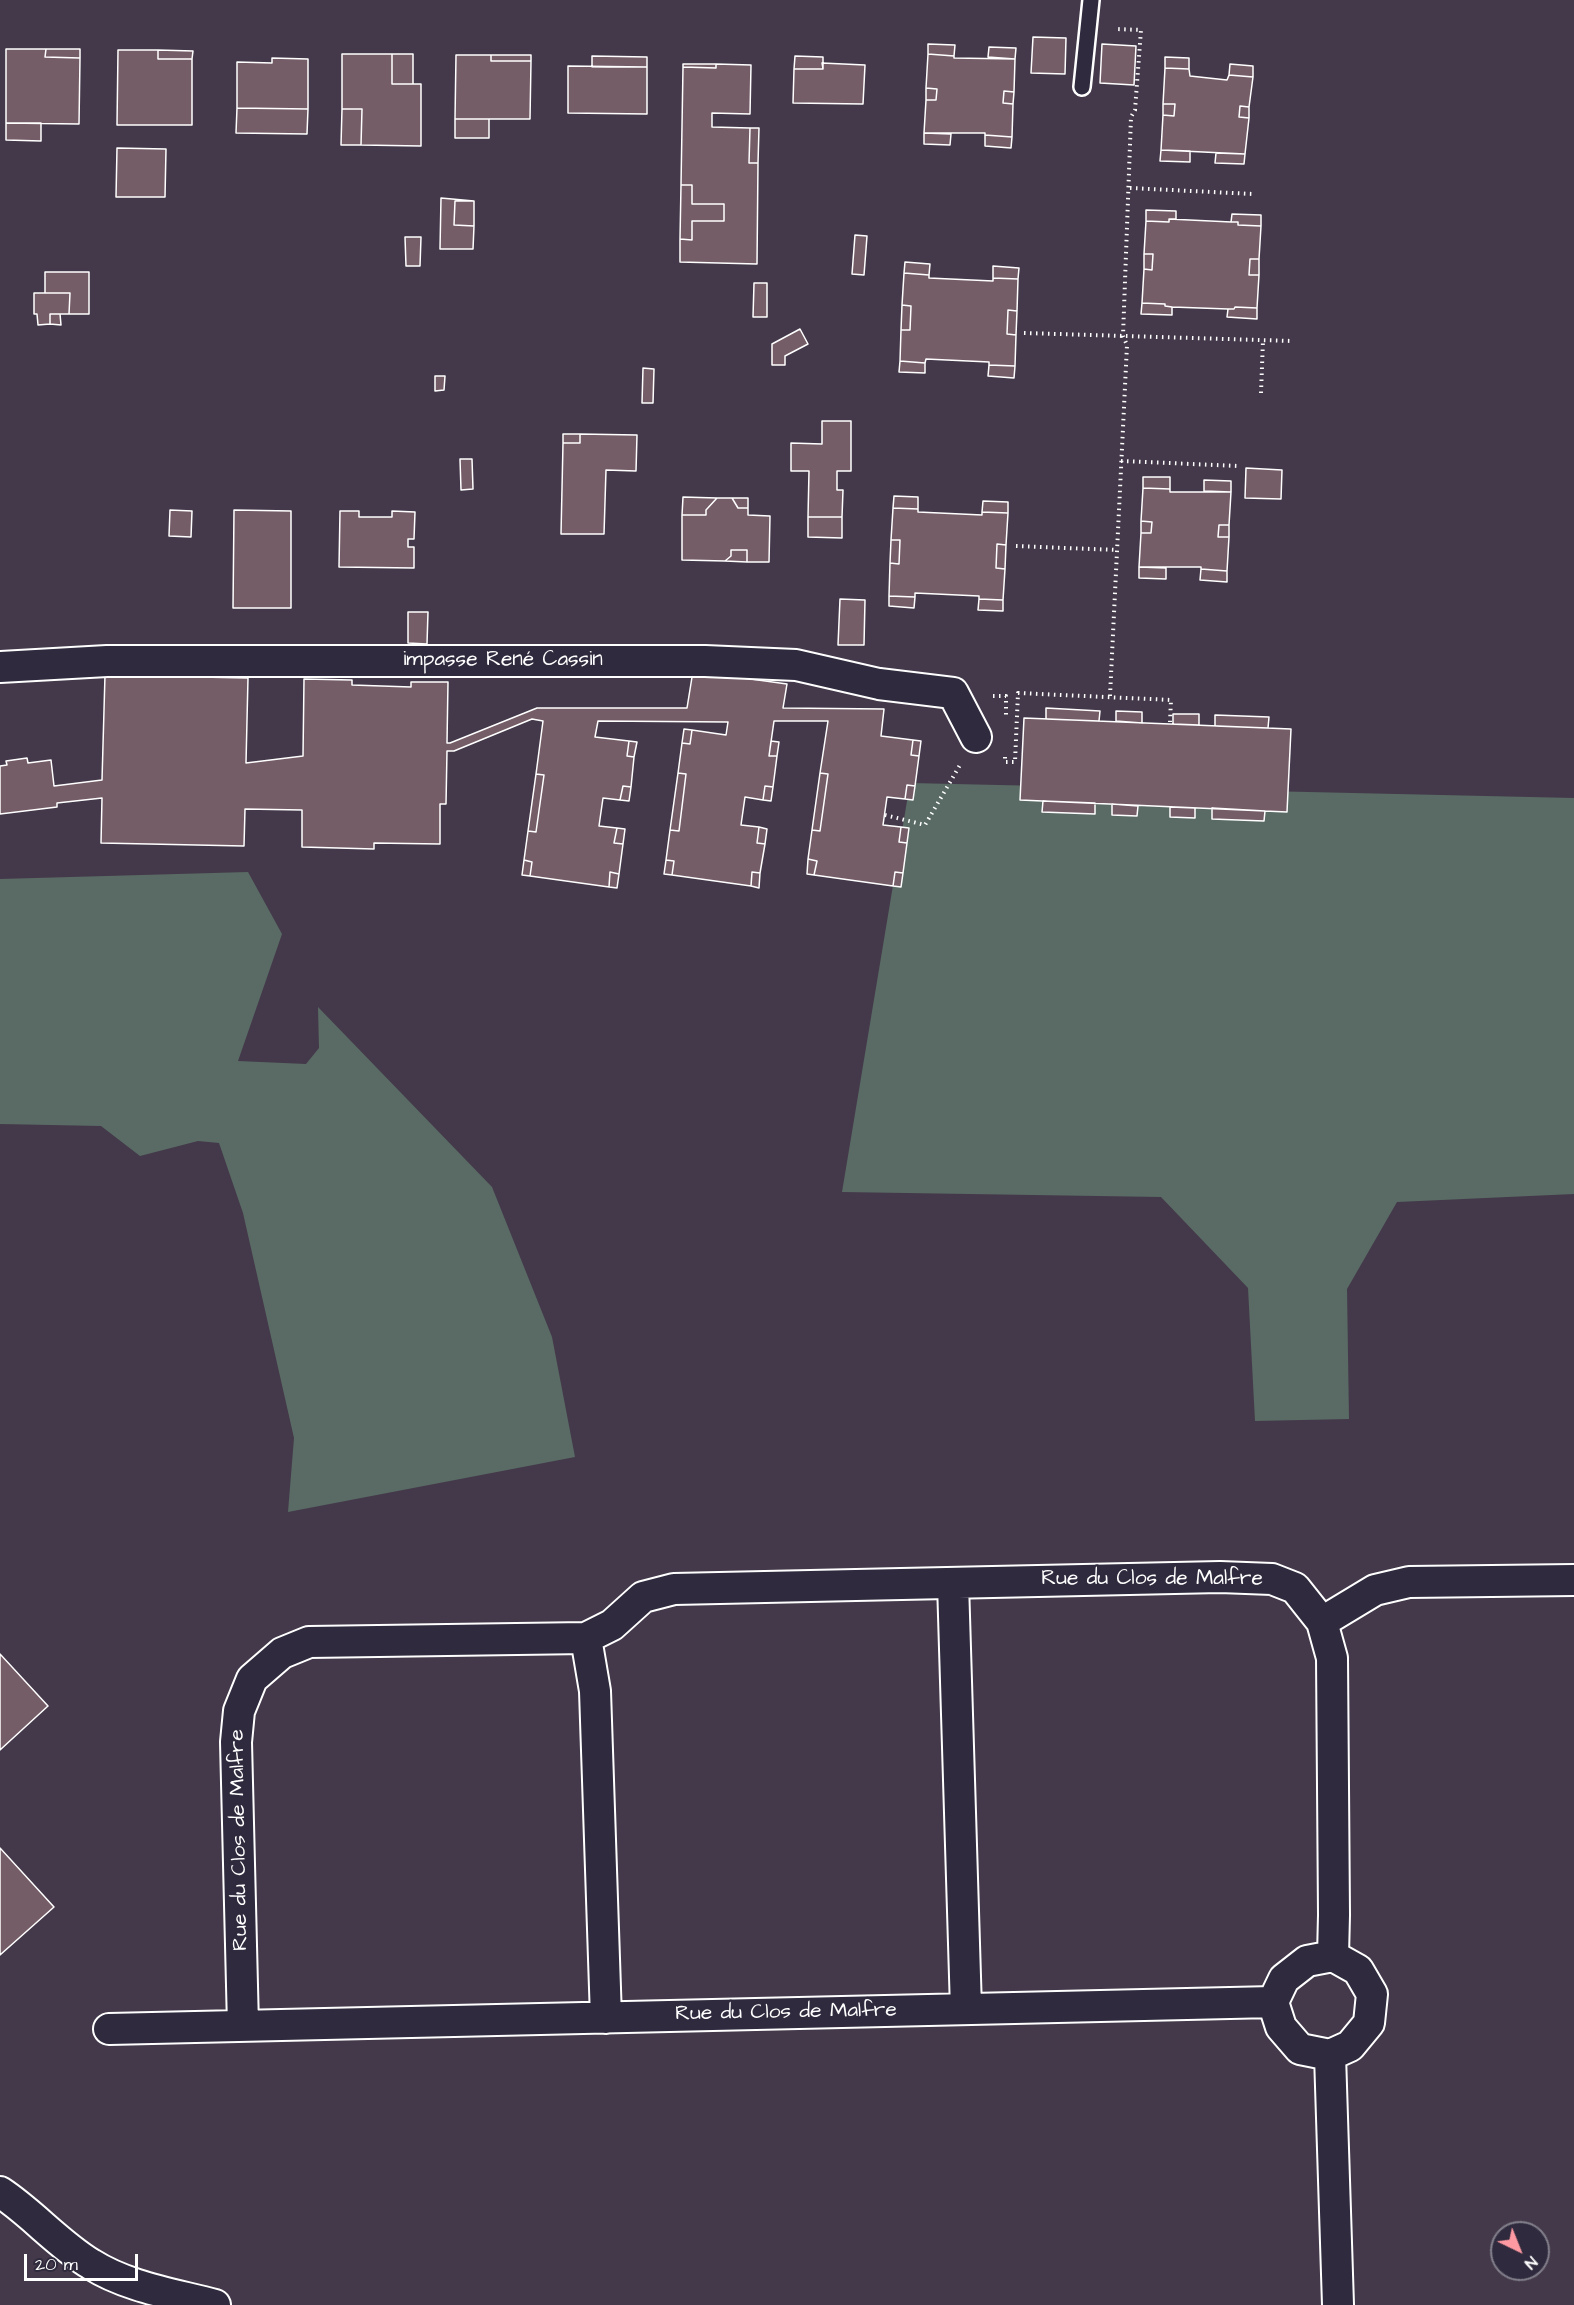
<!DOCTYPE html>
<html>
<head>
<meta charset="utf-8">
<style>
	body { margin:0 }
	#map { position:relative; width:1574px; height:2305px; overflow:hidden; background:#44394a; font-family:"Architects Daughter",sans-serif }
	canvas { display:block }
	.north { position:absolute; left:1490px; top:2221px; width:60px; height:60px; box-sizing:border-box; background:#2f2a3d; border:2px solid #827f8b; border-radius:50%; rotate:137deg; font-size:16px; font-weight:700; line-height:24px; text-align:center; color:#fff }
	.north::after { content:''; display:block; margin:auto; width:21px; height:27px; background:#ff9aa2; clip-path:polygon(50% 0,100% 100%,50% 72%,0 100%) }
	.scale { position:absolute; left:24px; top:2254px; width:114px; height:27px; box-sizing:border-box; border:3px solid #fff; border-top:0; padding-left:8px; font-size:18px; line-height:21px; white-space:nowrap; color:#fff; -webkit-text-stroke:4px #2f2a3d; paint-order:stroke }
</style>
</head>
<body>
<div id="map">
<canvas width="1574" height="2305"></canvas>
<div class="north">N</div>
<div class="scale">20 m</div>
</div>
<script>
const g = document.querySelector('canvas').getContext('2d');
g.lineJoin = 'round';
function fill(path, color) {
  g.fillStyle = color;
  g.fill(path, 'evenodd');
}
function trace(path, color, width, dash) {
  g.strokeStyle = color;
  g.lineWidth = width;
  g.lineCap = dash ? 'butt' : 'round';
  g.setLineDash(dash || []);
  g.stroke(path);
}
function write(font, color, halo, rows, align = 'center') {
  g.font = font + ' "Architects Daughter",sans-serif';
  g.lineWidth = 4.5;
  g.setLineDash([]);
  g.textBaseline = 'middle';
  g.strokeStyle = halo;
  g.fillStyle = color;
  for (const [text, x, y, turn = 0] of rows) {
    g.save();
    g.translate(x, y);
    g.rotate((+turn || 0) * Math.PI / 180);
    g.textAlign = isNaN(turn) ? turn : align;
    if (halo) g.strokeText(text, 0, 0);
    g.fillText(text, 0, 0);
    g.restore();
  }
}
fill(new Path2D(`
	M910,783L1574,798V1194L1397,1202L1347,1289L1349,1419L1255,1421L1248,1288L1161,1197L842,1192Z
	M248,872L282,934L238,1061L306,1064L319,1048L318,1007L492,1187L552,1337L575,1457L288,1512L294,1438L243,1213L219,1143L198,1141L140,1156L101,1126L0,1124V879Z`), '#596b64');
const building = new Path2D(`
	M1033,37L1066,38L1065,74L1031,73Z
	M928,44L955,45L954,56L928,54Z
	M1102,44L1136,46L1134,85L1100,83Z
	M989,47L1016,48L1015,59L988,57Z
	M6,49H46L45,57L80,58L79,124L6,123Z
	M46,49H80V58L45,57Z
	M118,50H158V59H192V125H117Z
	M158,50L193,51L192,59H158Z
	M342,54H392V84H421V146L361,145L362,109H342Z
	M392,54H413V84H392Z
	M928,54L954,56V58L1015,59L1014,92L1004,91L1003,103L1013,104L1012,137L985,135V133H924L926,100H936L937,89L926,88Z
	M456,55H491V61H531L530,119H455Z
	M491,55H531V61H491Z
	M592,56L647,57V67H592Z
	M795,56L823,57V69H794Z
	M1165,57L1189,58V69L1165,68Z
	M272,58L308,59V109L237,108V62L272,63Z
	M822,63L865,65L863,104L793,103L794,69H823Z
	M683,64H716V68L683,67Z
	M716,64L751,65L750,114L712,113V127L750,128L749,163H758L757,264L680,262V239L692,240V221H724V204H692V185H681L683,67L716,68Z
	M1230,64L1253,66V77L1229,75Z
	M568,66L647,67V114L568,113Z
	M1165,68L1189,69L1190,76L1227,80L1229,75L1253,77L1249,107L1240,106L1239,117L1249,118L1245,154L1161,150L1163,115L1174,116L1175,104H1163Z
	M926,88L937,89L936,100H926Z
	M1004,91L1014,92L1013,104L1003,103Z
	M1163,104H1175L1174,116L1163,115Z
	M1240,106L1249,107V118L1239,117Z
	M237,108L308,109L307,134L236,133Z
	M342,109H362L361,145H341Z
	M455,119H489V138H455Z
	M6,123H41V141L6,140Z
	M750,128H759L758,163H749Z
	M924,133L951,134L950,145L924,144Z
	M985,135L1012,137L1011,148L985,146Z
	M117,148L166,149L165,197H116Z
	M1161,150L1190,151V162L1160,161Z
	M1216,153L1245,154L1244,164L1215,163Z
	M681,185H692V204H724V221H692V240L680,239Z
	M441,198L474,201H455L454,225L474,226L473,249H440Z
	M455,201H474V226L454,225Z
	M1146,210L1176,211V219H1169V222L1146,221Z
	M1232,214L1261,215V226L1238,225V222H1231Z
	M1169,219L1231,222H1238V225L1261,226L1259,259H1250L1249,275H1259L1257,308L1235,307L1234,309H1228L1172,307L1165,306V304L1142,303L1144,269L1152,270L1153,254H1144L1146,221L1169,222Z
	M855,235L867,236L864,275L852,274Z
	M405,237H421L420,266H406Z
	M1144,254H1153L1152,270L1144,269Z
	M1250,259H1259V275H1249Z
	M905,262L930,264L929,275L904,273Z
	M993,266L1019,268L1018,279L993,278Z
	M45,272H89V314H69L70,293H45Z
	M904,273L929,275V278L993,281V278L1018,279L1017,311L1008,310L1007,334L1016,335L1015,366L989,365V362L926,359L925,363L900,361L901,330H910L911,306L902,305Z
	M754,283H767V317H753Z
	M34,293H70L69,314H50V324L38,325L37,314H34Z
	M1142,303L1165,304V306L1172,307V315L1141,314Z
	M902,305L911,306L910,330H901Z
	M1235,307L1257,308V319L1227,317L1228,309H1234Z
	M1008,310L1017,311L1016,335L1007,334Z
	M50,314H60L61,325L50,324Z
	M800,329L808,344L785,356V365H772V344Z
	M900,361L925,363V373L899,372Z
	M989,365L1015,366L1014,378L988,376Z
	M643,368L654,369L653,403H642Z
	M435,376H445L444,390L435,391Z
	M822,421H851V471H837V490H843L842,517H808L809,471H791V443L822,444Z
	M563,434H580V443H563Z
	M580,434L637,435L636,471L606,470L604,534H561L563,443H580Z
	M460,459H472L473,489L461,490Z
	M1246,468L1282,470L1281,499L1245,498Z
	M1143,477H1170V489L1143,488Z
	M1204,480L1231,481V492L1204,491Z
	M1143,488L1170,489V492H1231L1229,525H1219L1218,537H1229L1227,571L1201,569V567H1139L1141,533H1151L1152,522L1141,521Z
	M894,496L918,497V509L893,508Z
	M683,497L717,498L706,510V515H682Z
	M717,498H732L738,508H748V515L770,516L769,562H747V550H731V556L725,561L682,560V515H706V510Z
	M732,498H748V508H738Z
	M983,501L1008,502V513L982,512Z
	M893,508L918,509V512L982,515V512L1008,513L1006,545L997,544L996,568L1005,569L1003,600L979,599V596L915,593V597L889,596L890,563L899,564L900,540H891Z
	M170,510L192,511L191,537L169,536Z
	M234,510L291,511V608H233Z
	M340,511H359V517H392V511L415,512L414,539H408V547H414V568L339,567Z
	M808,517H842V538L808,537Z
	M1141,521L1152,522L1151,533H1141Z
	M1219,525H1229V537H1218Z
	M891,540H900L899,564L890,563Z
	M997,544L1006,545L1005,569L996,568Z
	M731,550H747V562L725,561L731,556Z
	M1139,567L1166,568V579L1139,578Z
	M1201,569L1227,571V582L1200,580Z
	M889,596L915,597L914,608L889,606Z
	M840,599L865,600L864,645H838Z
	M979,599L1003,600V611L978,610Z
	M408,612H428L427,644L408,643Z
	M693,671L787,684L783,708L884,709L881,736L913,740L911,755L919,756L915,786L907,785L905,799L887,797L883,825L901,827L899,842L907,843L903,873L895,872L893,886L814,875L817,861L808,859L812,830L820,831L828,774L820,773L828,721H774L769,756H777L773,787L765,786L763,800L745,797L741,825L759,827L757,843L765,844L760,873L752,872L751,886L672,875L674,861L666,860L670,830L679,831L686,774L678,773L682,743L690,744L692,730L726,735L728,722L598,721L595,737L629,741L627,756L634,757L631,787L623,786L620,800L603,798L599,826L617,828L614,843L623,844L619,874L610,872L609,887L530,876L532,862L524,860L528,831L536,832L544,775L536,774L543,721L532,719L454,751H447L446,804H440V844L374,843V849L302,847V810L245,809L244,846L101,843L102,798L57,803V807L0,814V766L7,765L6,761L27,758L28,763L51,760L54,786L102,780L105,675L248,678L246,763L303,756L304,679L352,680V685L411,687V682H448L447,743H450L537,708H687Z
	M1046,708L1100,711L1099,721L1046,719Z
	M1116,711L1142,712V723L1116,721Z
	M1173,714H1199V725L1173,724Z
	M1215,715L1269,717L1268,728L1215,726Z
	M1024,718L1291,729L1287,812L1020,800Z
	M684,729L692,730L690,744L682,743Z
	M913,740L921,741L919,756L911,755Z
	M629,741L637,742L634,757L627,756Z
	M771,741L779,742L777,756H769Z
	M678,773L686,774L679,831L670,830Z
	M820,773L828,774L820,831L812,830Z
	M536,774L544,775L536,832L528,831Z
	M907,785L915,786L913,800L905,799Z
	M623,786L631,787L629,801L620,800Z
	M765,786L773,787L771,801L763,800Z
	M1043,801L1095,803V814L1042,812Z
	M1112,804L1138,806L1137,816L1112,815Z
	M1170,807L1195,808V818L1170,817Z
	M1212,808L1265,811L1264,821L1212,819Z
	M759,827L767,829L765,844L757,843Z
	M901,827L909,828L907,843L899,842Z
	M617,828L625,829L623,844L614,843Z
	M808,859L817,861L814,875L807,874Z
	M524,860L532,862L530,876L522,875Z
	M666,860L674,861L672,875L664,874Z
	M610,872L619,874L617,888L609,887Z
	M752,872L760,873L759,888L751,886Z
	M895,872L903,873L901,887L893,886Z
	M0,1654L48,1706L0,1750Z
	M0,1848L54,1907L0,1955Z`);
fill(building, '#755d68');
trace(building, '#fff', 1.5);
const lane = new Path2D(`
	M1082,87L1091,0`);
const street = new Path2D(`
	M0,667L107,661H705L796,665L879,684L953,693L976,737
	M953,1583L966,2009
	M1322,1622L1375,1590L1409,1582L1574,1580
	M586,1638L595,1691L606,2018
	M1333,1956L1358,1970L1372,1994L1369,2023L1350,2046L1330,2055L1300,2049L1281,2027L1273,2002L1284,1979L1307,1961Z
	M243,2026L236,1742L239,1711L252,1679L282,1653L309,1642L586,1638L612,1625L643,1597L674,1589L1220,1577L1272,1579L1295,1588L1322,1622L1332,1658L1334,1915L1333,1956
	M109,2029L1273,2002
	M1330,2055L1338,2305
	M0,2192C32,2213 58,2244 91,2264C127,2287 174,2294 215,2305`);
trace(lane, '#fff', 20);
trace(street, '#fff', 34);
trace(new Path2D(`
	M1130,188L1253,194
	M1024,333L1293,341
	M1261,393L1263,340
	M1121,461L1238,466
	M1016,546L1117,550
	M993,696H1006V717
	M1110,696L1127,345L1123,336L1131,117L1135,110L1141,30L1116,29
	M1005,757V762H1015L1018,693L1171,700L1170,722
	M885,815L925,825L960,765`), '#fff', 4, [1.5, 4.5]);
trace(lane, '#2f2a3d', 15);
trace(street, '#2f2a3d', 30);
write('21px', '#fff', '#2f2a3d', [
	["impasse René Cassin",503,661],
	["Rue du Clos de Malfre",1152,1580],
	["Rue du Clos de Malfre",240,1840,-91],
	["Rue du Clos de Malfre",786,2013,-1]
]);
</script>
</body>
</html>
